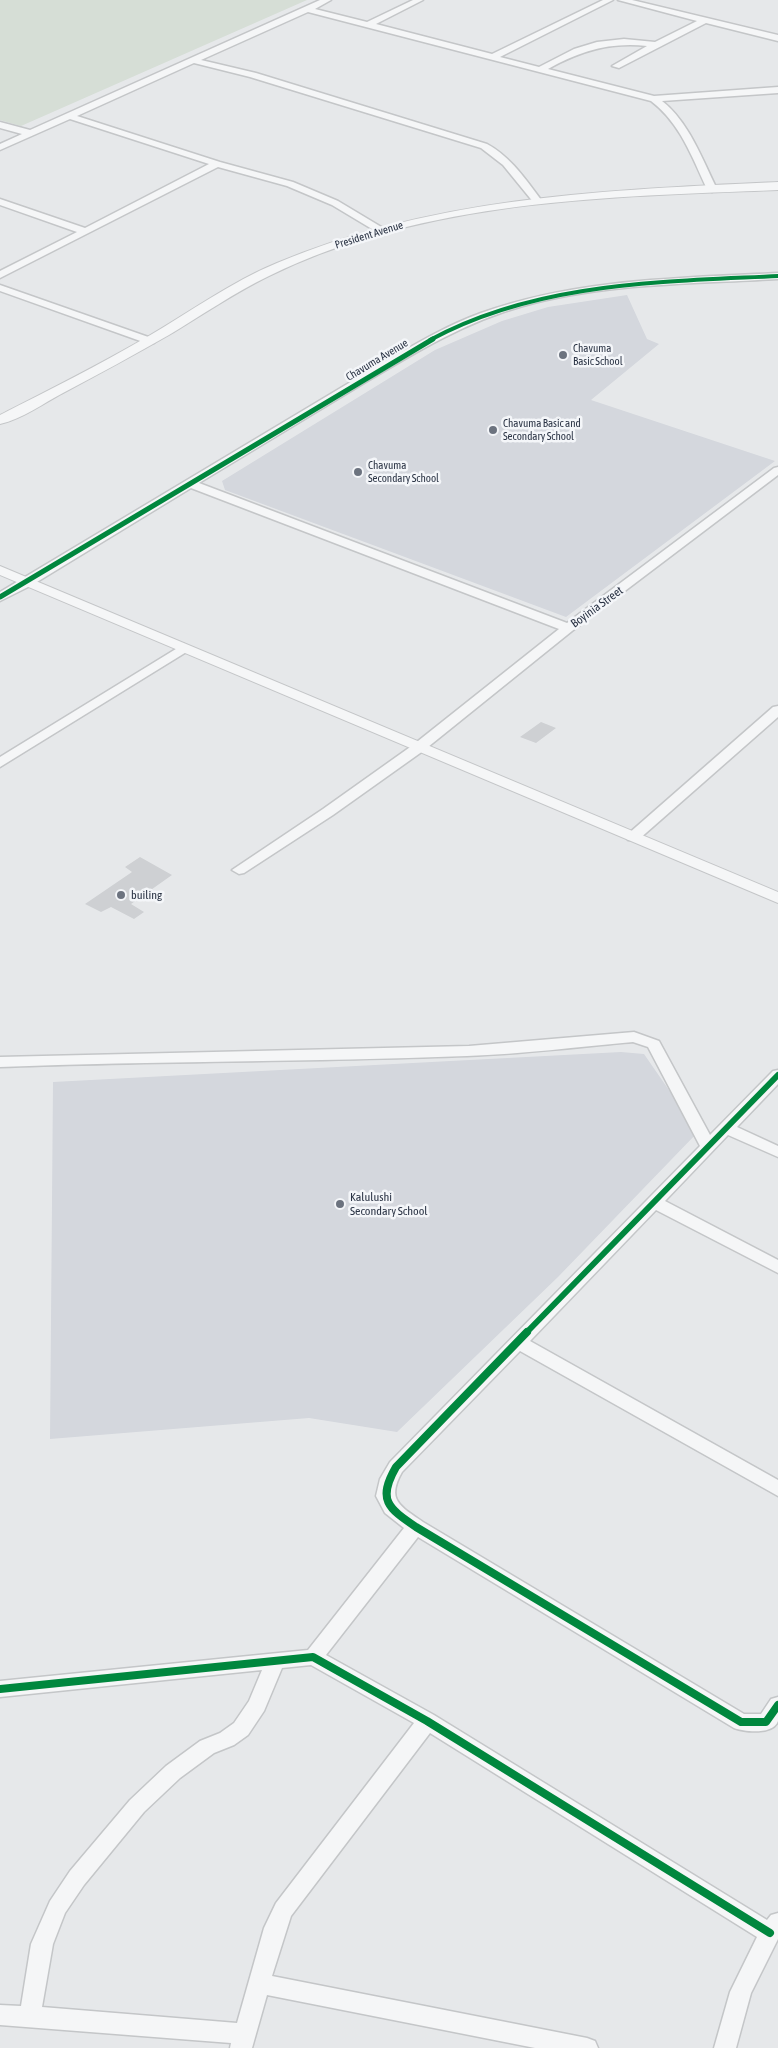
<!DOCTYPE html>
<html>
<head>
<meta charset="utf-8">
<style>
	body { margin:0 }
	canvas { display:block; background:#e6e8ea }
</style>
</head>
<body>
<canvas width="778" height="2048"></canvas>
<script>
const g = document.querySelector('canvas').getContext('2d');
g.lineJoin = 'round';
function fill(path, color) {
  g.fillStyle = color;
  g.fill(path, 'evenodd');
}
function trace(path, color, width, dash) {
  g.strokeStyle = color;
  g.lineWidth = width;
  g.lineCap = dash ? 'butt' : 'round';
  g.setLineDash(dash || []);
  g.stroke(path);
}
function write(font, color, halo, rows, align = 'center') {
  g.font = font + ' "Asap Condensed",sans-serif';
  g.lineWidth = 5;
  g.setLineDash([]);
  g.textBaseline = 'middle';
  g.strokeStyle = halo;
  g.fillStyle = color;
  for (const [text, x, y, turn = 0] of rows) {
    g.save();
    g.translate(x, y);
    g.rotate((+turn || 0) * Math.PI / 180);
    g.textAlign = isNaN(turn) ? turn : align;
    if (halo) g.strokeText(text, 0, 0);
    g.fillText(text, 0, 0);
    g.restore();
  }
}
fill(new Path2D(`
	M627,295L647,339L659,344L591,400L775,461L566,617L225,490L222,481L435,350L502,321L548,307Z
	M621,1052L644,1054L698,1132L558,1277L397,1432L309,1418L50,1439L53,1082Z`), '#d4d7dd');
fill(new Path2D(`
	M0,0H307L21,126L0,120Z`), '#d6ded6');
fill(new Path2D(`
	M541,722L556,728L536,743L520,737Z
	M140,857L172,875L131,904L144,912L134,919L111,907L101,912L85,904L132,872L125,867Z`), '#ced0d3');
const minor = new Path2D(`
	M320,0H331L315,9L367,22L413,0H423L376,24L492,54L603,0H613L500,57L539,67L574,49L597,42L624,39L655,42L697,21L618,0H632L778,35V41L706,23L619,68L612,66L647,46C610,42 580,51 548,69L654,96L778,87V93L662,101C689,122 702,159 717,189L712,192L707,189C692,157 680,123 651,101L308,12L201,60L256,73L487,144C511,157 526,180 542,201L540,203H534L503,165L481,148L250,77L194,63L77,116L220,162L293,182L338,201L383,228V232H377L332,205L287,186L218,167L0,278V271L77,232L0,205V199L85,228L209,164L70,119L0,150V144L22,134L0,128V122L30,130Z
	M778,273V279C693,284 605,283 523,306C461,323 406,358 351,391C300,422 250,452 199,483L567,623L774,468L778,467V475L572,631L423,751L333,815L244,873L239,874L232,870L323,809L413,745L559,629L191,488L32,585L0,601V592L379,365C412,346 445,326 481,313C576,279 678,278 778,273Z
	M0,285L154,339L155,341L154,343H146L0,291Z
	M184,644L190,648L188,651L0,767V757Z
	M778,706V717L638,840H628L626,837L628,834L773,707Z
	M634,1032L659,1041L710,1135L773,1071L778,1070V1084L737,1127L778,1146V1157L728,1135L665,1201L778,1260V1273L656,1210L530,1341L778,1480V1496L520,1351L402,1472C386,1500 400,1506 423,1522L744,1714H761L771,1699L778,1697C778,1704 778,1714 778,1721C773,1735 745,1732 734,1728L418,1537L326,1655L434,1715L767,1920L771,1915L778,1913V1939L751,1993L736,2048H714L730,1992L757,1937L430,1733L291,1916L272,1976L587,2038L595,2041L598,2048H535L267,1995L252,2048H230L231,2043L0,2025V2005L21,2006L31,1944L50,1901L70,1871L130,1800L166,1766L200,1741L220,1733L234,1723L249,1701L262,1670L0,1697V1681L308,1650L404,1528L385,1513L376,1496L380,1479L390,1462L700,1146L648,1047L633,1042C578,1047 522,1054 467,1056C311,1062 155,1061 0,1067V1057L469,1046ZM311,1665L414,1723L276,1903L264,1928L237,2023L42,2007L53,1944L65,1913L84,1885L144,1812L180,1778L214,1753L234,1745L248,1735L264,1711L282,1668Z`);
const tertiary = new Path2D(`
	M778,182V190C607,197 426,199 269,276C234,293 202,315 169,335C134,355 99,374 63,393C44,403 22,419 0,424V415C49,390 99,365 147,337C190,312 231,282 277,263C436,196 608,190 778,182Z
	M0,566L778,892V903L0,575Z`);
trace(minor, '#c4c6c8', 3);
trace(tertiary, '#c4c6c8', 2);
fill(minor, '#f5f6f7');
fill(tertiary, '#f5f6f7');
trace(new Path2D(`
	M430,340C537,282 660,282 778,276`), '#00873e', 4);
trace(new Path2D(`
	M0,597L433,339`), '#00873e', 5);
trace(new Path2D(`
	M526,1333L778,1075`), '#00873e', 6);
trace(new Path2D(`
	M527,1332L396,1467C377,1500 388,1508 416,1527L741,1722H766L778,1705
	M0,1689L313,1657L427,1721L770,1933`), '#00873e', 8);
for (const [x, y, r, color] of [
	[563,355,5,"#6c737f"],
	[493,430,5,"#6c737f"],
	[358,472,5,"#6c737f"],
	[121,895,5,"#6c737f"],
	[340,1204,5,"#6c737f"]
]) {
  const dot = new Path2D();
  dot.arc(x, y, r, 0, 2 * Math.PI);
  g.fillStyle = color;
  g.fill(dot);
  trace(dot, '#f4f6f9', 2);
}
write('11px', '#2b3445', '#f4f6f9', [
	["President Avenue",369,235,-17],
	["Chavuma Avenue",377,360,-31]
]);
write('11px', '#2b3445', '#f4f6f9', [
	["Chavuma",573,349],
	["Basic School",573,362],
	["Chavuma Basic and",503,424],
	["Secondary School",503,437],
	["Chavuma",368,466],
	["Secondary School",368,479]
], 'left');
write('12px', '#2b3445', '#f4f6f9', [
	["Boyinia Street",597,607,-36]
]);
write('12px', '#2b3445', '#f4f6f9', [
	["builing",131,895],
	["Kalulushi",350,1197],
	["Secondary School",350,1211]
], 'left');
</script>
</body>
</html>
